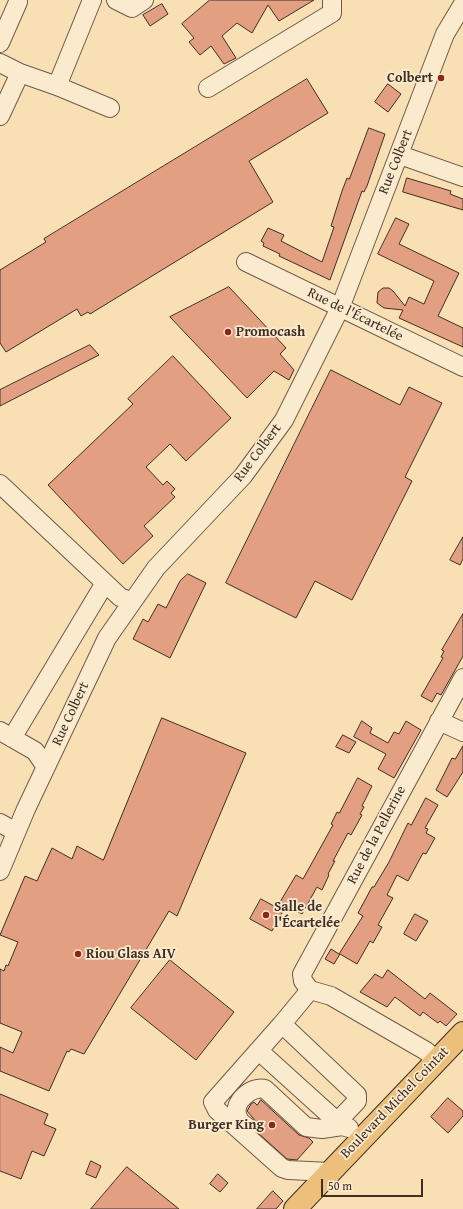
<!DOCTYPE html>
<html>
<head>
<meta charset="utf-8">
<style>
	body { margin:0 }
	#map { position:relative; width:463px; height:1209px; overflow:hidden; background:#f9e0b4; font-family:"Gentium Book Plus",serif }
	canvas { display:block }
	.scale { position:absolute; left:321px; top:1179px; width:102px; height:18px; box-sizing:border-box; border:2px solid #402e26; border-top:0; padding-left:5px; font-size:12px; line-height:14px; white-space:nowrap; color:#402e26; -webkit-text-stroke:3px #fbebce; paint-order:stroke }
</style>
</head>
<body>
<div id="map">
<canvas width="463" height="1209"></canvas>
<div class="scale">50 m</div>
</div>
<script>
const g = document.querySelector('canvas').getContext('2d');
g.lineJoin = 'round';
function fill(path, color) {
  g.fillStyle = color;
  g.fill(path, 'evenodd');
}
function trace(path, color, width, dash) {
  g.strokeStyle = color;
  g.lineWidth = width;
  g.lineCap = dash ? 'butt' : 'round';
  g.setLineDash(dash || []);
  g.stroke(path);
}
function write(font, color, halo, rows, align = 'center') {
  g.font = font + ' "Gentium Book Plus",serif';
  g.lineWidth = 3.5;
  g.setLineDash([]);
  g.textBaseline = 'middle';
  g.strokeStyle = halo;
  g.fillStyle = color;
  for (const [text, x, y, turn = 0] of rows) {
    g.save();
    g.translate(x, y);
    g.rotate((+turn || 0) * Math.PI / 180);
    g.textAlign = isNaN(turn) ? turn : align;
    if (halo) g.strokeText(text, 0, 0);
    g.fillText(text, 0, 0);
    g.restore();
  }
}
const building = new Path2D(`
	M210,0H314L279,21L268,5L252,33L237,23L222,36L236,58L224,64L211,46L200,55L189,42L194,38L182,24Z
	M162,4L168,14L150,26L143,15Z
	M307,79L328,113L249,161L273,202L90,314L88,312L81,316L77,309L6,352L0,343V270L46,242L44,239Z
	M388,84L401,94L388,112L375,102Z
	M369,128L385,134L367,186L364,192L362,191L330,280L279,256L280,254L263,246L264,243L261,241L268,228L284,235L281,241L322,262L334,227L331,226L342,191L347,178L349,179Z
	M407,178L451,191L450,194L463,199V210L403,192Z
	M396,218L409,224L399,244L459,273L438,316L463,328V347L399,318L403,310L384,308L377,303L378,292L383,288H389L393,291L405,306L409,297L424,304L434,281L378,254Z
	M229,287L286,348L280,354L294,370L289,380L274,371L247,398L170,317Z
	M90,345L99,355L0,406V390Z
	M173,356L231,418L186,461L170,444L146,467L163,485L167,481L175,489L171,493L175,497L144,526L153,536L123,564L48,485L133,404L128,399Z
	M331,370L400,405L409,387L442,403L405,477L412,481L352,600L315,581L296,618L226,583Z
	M463,537V559L460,565L450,560Z
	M188,574L206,583L170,658L133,639L143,619L148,622L158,604L166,608L180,581Z
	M463,614V656L441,695L437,693L432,702L421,696L443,658L441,657L444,651L442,650Z
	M162,718L246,753L177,916L169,911L84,1054L71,1049L69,1052L67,1051L49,1091L0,1071V1047L13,1053L22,1032L0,1023V969L4,971L6,965L8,966L18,942L0,935L25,876L37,881L52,848L72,859L77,846L103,860Z
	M362,721L372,728L370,733L388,743L394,732L399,734L406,721L421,730L394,778L378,769L386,754L354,737Z
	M343,735L356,742L349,753L336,747Z
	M463,746V772L447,797L436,790L452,758L455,759Z
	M358,778L372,786L362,806L364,807L360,814L362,815L351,835L348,833L333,861H335L328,874L329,875L322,890L317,887L302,914L280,902L296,875L303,879L333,825L331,824L337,812L339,813Z
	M426,798L438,805L425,828L428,829L426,833L435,838L426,854L423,853L408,881L397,875L387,895L393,898L378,925L382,927L373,943L370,941L357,964L340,954L334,964L325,959L331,949L339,954L363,916L358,913L372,887H374L389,862L408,823L411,825Z
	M261,899L283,911L272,931L250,919Z
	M415,914L428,921L416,941L404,934Z
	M170,960L234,1012L196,1060L131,1008Z
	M388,970L425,999L430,993L457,1014L446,1026L440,1021L438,1023L423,1012L420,1016L395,997L387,1007L360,992L375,974L382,978Z
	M0,1094L48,1114L44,1124L56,1129L44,1156L32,1151L21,1179L0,1171Z
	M448,1098L463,1111V1116L448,1133L431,1117Z
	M261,1100L299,1135L309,1138L313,1142L297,1160L287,1159L257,1132L258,1124L247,1111L251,1104L254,1102L257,1105Z
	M91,1161L101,1166L96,1178L86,1174Z
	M127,1167L179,1209H91Z
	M218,1174L228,1183L220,1192L210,1184Z
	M273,1191L283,1201L276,1209H257Z`);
fill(building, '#e29f82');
trace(building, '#402e26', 1);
const minor = new Path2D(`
	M116,0L132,8L144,0
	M0,43L18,2
	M0,63L20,73
	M57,86L110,108
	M208,88L332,13V0
	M0,116L20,73L57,86L92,0
	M400,155L463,177
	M246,262L463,367
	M0,484L120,597L132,602
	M439,721L463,732
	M0,731L35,751L46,767
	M12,738L105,583
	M0,823L16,832
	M0,871L26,809L107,638L156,568L243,476L284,420L340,308L445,34L463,4
	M310,990L282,1024L213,1102L217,1110L282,1168L288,1170L330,1172
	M282,1024L357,1095V1101L337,1122
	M259,1051L342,1126L349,1128
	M436,1060L426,1051L331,996L310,990L303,981L302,974L463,678
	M248,1128C245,1125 239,1122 238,1117C231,1103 252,1085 265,1089L306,1127L322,1129L342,1126`);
const major = new Path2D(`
	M295,1209L463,1033`);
trace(minor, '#6e5a4a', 20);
trace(major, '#402e26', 24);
trace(minor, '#fbebce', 18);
trace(major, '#ecc07a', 22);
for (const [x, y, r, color] of [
	[441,78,4,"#8f2418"],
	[228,332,4,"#8f2418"],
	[266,915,4,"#8f2418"],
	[78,954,4,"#8f2418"],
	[272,1125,4,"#8f2418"]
]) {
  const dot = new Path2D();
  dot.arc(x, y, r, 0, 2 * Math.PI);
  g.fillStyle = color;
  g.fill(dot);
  trace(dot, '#fbebce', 1.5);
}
write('bold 14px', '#402e26', '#fbebce', [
	["Colbert",433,78,"right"],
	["Promocash",236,332],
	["Salle de",274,907],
	["l'Écartelée",274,923],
	["Riou Glass AIV",86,954],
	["Burger King",264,1125,"right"]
], 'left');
write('14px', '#402e26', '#fbebce', [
	["Rue Colbert",396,162,-68],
	["Rue de l'Écartelée",355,315,26],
	["Rue Colbert",258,453,-53],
	["Rue Colbert",71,714,-65],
	["Rue de la Pellerine",377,835,-62],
	["Boulevard Michel Cointat",395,1103,-46]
]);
</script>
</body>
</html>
